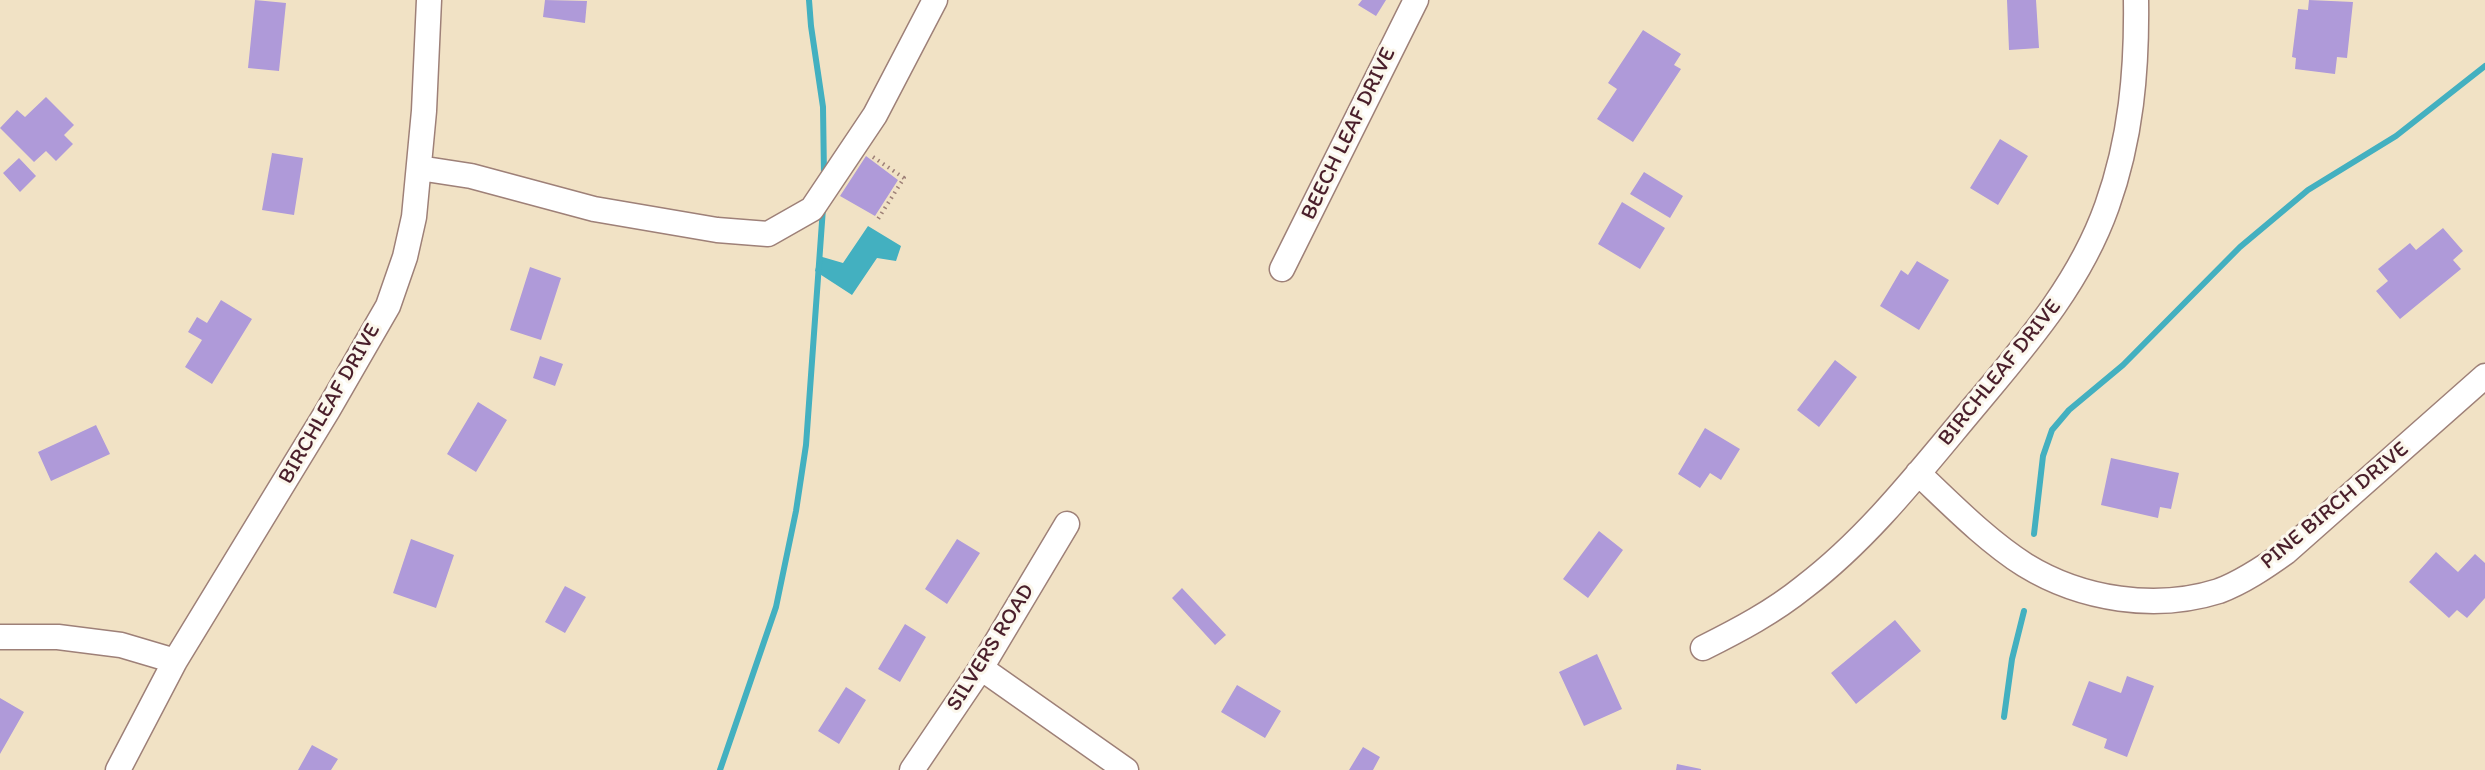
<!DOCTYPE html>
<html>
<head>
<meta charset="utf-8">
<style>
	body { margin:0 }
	canvas { display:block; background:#f1e2c5 }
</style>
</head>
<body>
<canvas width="2485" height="770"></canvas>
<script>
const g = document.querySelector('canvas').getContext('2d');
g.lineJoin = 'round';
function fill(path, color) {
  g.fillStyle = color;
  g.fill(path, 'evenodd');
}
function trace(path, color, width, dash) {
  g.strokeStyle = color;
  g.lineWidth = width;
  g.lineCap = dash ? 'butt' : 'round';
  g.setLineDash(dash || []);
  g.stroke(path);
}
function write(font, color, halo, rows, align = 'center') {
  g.font = font + ' Itim,sans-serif';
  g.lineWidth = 6;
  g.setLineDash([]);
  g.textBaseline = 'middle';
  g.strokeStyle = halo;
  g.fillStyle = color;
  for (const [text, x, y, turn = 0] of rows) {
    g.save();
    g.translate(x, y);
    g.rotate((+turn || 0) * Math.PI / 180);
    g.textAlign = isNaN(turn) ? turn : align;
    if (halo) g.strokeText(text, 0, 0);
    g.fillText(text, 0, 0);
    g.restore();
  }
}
fill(new Path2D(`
	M868,226L901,246L896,261L877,258L852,295L815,271L819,256L843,263Z`), '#43b0c0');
trace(new Path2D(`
	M809,0L811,26L823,107L824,176
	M2034,534L2043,456L2052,430L2069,410L2123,365L2240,247L2308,190L2396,136L2485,66
	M2004,717L2012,659L2024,611
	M720,770L776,607L796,511L806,445L823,208`), '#43b0c0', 6);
fill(new Path2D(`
	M255,0L286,3L279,71L248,68Z
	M545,0L587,1L585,23L543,17Z
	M1362,0H1386L1376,16L1358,5Z
	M2007,0H2036L2039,48L2009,50Z
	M2309,0L2353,2L2347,58L2337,57L2335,74L2295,69L2296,58L2292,57L2298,9L2308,10Z
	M1643,30L1681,54L1674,65L1681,69L1633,142L1597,119L1617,89L1608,83Z
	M46,97L74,125L64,135L73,144L56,161L46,151L34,162L0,128L17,110L25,117Z
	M2000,139L2028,156L1998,205L1970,188Z
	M272,153L303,158L294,215L262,210Z
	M866,156L898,180L875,216L840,196Z
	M19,158L36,176L20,192L3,173Z
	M1644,172L1683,196L1670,218L1630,194Z
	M1622,202L1665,228L1640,269L1598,244Z
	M2443,228L2463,251L2453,260L2461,269L2400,319L2376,291L2388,281L2378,269L2410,243L2416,250Z
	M1917,261L1949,280L1919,330L1880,306L1901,270L1908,275Z
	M530,267L561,278L541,340L510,330Z
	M221,300L252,319L212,384L185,367L202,340L188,332L197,317L207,323Z
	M540,356L563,364L555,386L533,378Z
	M1835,360L1857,377L1819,427L1797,410Z
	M478,402L507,420L476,472L447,454Z
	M96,425L110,454L51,481L38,452Z
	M1705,428L1740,449L1721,480L1710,473L1700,488L1678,474Z
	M2111,458L2179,473L2171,509L2160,507L2158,518L2101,505Z
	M1599,531L1623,550L1588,598L1563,579Z
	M411,539L454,555L436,608L393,593Z
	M957,539L980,553L947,604L925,589Z
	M2436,552L2458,572L2475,554L2485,563V598L2467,618L2457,610L2449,618L2409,582Z
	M565,586L586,597L565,633L545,622Z
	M1182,588L1226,635L1215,645L1172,598Z
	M1895,620L1921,651L1856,704L1831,673Z
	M905,624L926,637L900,682L878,669Z
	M1597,654L1622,709L1584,726L1559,672Z
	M2127,676L2154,686L2127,757L2104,748L2107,739L2072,725L2089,681L2121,693Z
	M1237,685L1281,711L1265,738L1221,712Z
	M846,687L866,700L839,744L818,731Z
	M0,698L24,712L0,754Z
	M312,745L338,759L331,770H298Z
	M1363,747L1380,757L1373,770H1349Z
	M1677,764L1701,769V770H1676Z`), '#af9ad9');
const minor = new Path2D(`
	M419,168L471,176L594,209L717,230L768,234L812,209L875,115L935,0
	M1282,269L1416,0
	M1918,473C1952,505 1986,540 2025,565C2082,600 2156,611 2219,591C2243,582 2265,567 2286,552L2485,376
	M0,637H58L121,645L175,661
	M1703,648C1739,630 1773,612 1804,587C1871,536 1924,466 1978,402C2029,341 2080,282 2107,206C2131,139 2137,71 2136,0
	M981,668L1126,770
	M118,770L175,661L328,410L388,306L405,257L414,217L424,111L429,0
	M912,770L981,668L1067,524`);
trace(minor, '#9e8078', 27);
trace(new Path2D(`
	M873,157L904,178L878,219`), '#9e8078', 4, [1.5, 4.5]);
trace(minor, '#fff', 24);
write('22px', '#4a1f2b', '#fbf7ec', [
	["BEECH LEAF DRIVE",1349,134,-64],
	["BIRCHLEAF DRIVE",2000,373,-51],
	["BIRCHLEAF DRIVE",330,404,-60],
	["PINE BIRCH DRIVE",2335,506,-40],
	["SILVERS ROAD",991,648,-58]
]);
</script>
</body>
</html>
